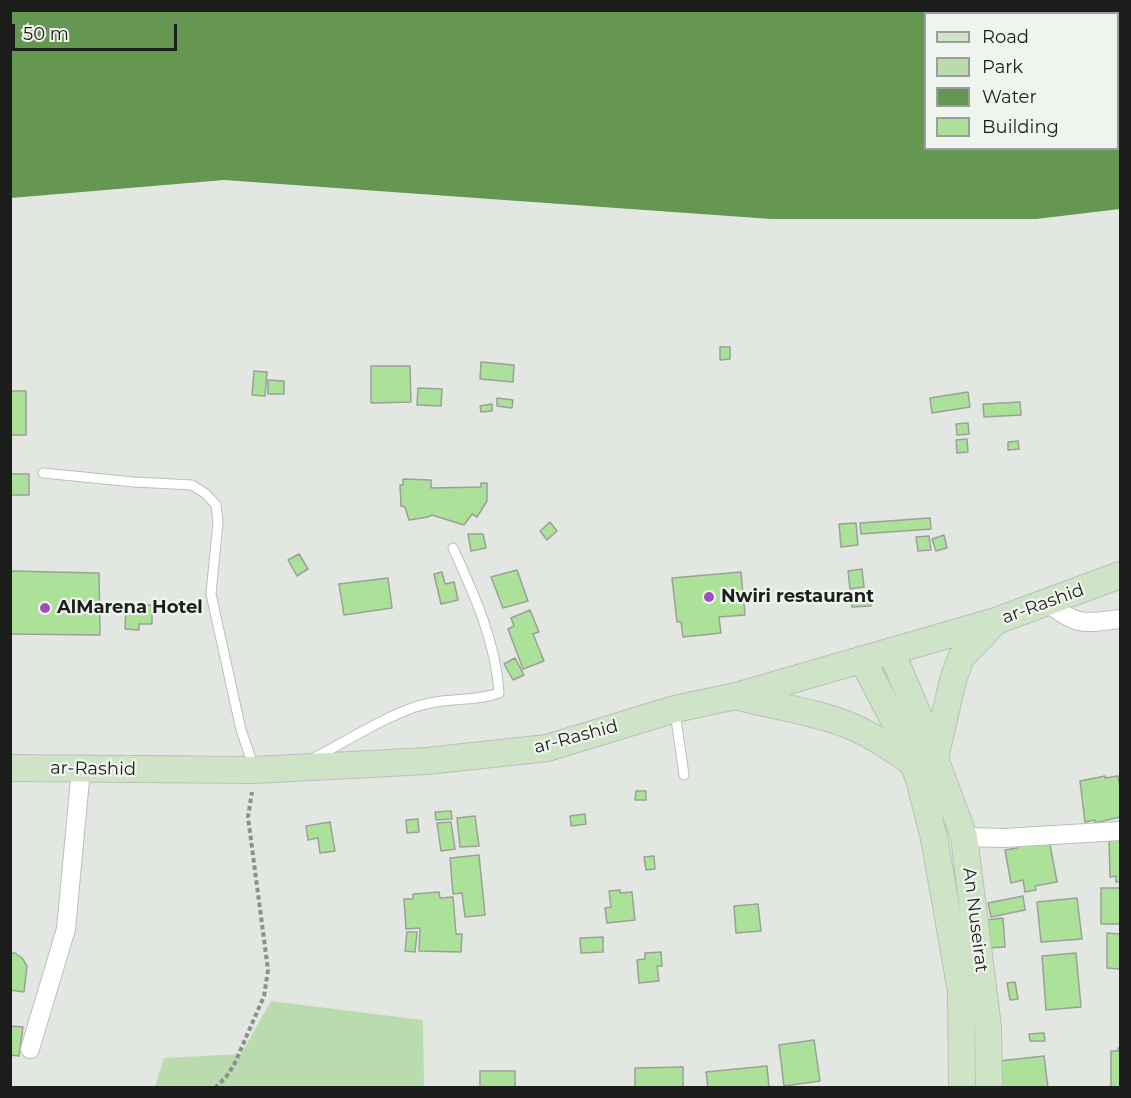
<!DOCTYPE html>
<html>
<head>
<meta charset="utf-8">
<style>
	body { margin:0 }
	#map { position:relative; width:1131px; height:1098px; overflow:hidden; background:#e2e7e1; font-family:Montserrat,sans-serif }
	canvas { display:block }
	.frame { position:absolute; inset:0; border:12px solid #1c1e1c; pointer-events:none }
	.legend { position:absolute; left:924px; top:12px; width:195px; height:138px; box-sizing:border-box; background:#f0f4ee; border:2px solid #9b9e9a; margin:0; padding:8px 10px; list-style:none; font-size:18px; color:#1c1e1c }
	.legend li { display:flex; align-items:center; gap:12px; height:30px }
	.legend b { width:30px; border:2px solid #9b9e9a }
	.scale { position:absolute; left:12px; top:24px; width:165px; height:27px; box-sizing:border-box; border:3px solid #1c1e1c; border-top:0; padding-left:8px; font-size:18px; line-height:21px; white-space:nowrap; color:#1c1e1c; -webkit-text-stroke:4px #f0f4ee; paint-order:stroke }
</style>
</head>
<body>
<div id="map">
<canvas width="1131" height="1098"></canvas>
<div class="frame"></div>
<ul class="legend">
<li><b style="height:8px;background:#cfe4c6"></b>Road</li>
<li><b style="height:16px;background:#badbae"></b>Park</li>
<li><b style="height:16px;background:#659752"></b>Water</li>
<li><b style="height:16px;background:#abe199"></b>Building</li>
</ul>
<div class="scale">50 m</div>
</div>
<script>
const g = document.querySelector('canvas').getContext('2d');
g.lineJoin = 'round';
function fill(path, color) {
  g.fillStyle = color;
  g.fill(path, 'evenodd');
}
function trace(path, color, width, dash) {
  g.strokeStyle = color;
  g.lineWidth = width;
  g.lineCap = dash ? 'butt' : 'round';
  g.setLineDash(dash || []);
  g.stroke(path);
}
function write(font, color, halo, rows, align = 'center') {
  g.font = font + ' Montserrat,sans-serif';
  g.lineWidth = 4.5;
  g.setLineDash([]);
  g.textBaseline = 'middle';
  g.strokeStyle = halo;
  g.fillStyle = color;
  for (const [text, x, y, turn = 0] of rows) {
    g.save();
    g.translate(x, y);
    g.rotate((+turn || 0) * Math.PI / 180);
    g.textAlign = isNaN(turn) ? turn : align;
    if (halo) g.strokeText(text, 0, 0);
    g.fillText(text, 0, 0);
    g.restore();
  }
}
fill(new Path2D(`
	M271,1001L423,1020L424,1087H155L164,1058L241,1054Z`), '#badbae');
fill(new Path2D(`
	M11,10L1120,11V209L1036,219H771L224,180L11,198ZM926,14H1118V148H926Z`), '#659752');
const building = new Path2D(`
	M720,347H730V359L720,360Z
	M481,362L514,365L513,382L480,379Z
	M371,366H410L411,402L371,403Z
	M254,371L267,372L265,396L252,395Z
	M268,380L284,381V394H268Z
	M418,388L442,389L441,406L417,405Z
	M10,391H26V435H10Z
	M968,392L970,407L932,413L930,398Z
	M497,398L513,400L512,408L497,406Z
	M1020,402L1021,415L984,417L983,404Z
	M492,404V411L481,412L480,406Z
	M968,423L969,434L957,435L956,424Z
	M967,439L968,452L957,453L956,440Z
	M1018,441L1019,449L1008,450V442Z
	M10,474H29V495H10Z
	M403,479L431,480V488L481,487V483H487V501L477,517L472,514L464,525L432,515L428,517L409,520L405,507L401,506L400,485H403Z
	M930,518L931,529L861,534L860,523Z
	M550,522L557,531L547,540L540,531Z
	M856,523L858,545L841,547L839,524Z
	M468,534H483L486,548L471,551Z
	M944,535L947,548L936,551L932,539Z
	M929,536L931,550L918,551L916,537Z
	M299,554L308,569L297,576L288,560Z
	M862,569L864,587L850,589L848,571Z
	M517,570L528,601L503,608L491,577Z
	M10,571L99,573L100,635L10,634Z
	M442,572L445,584L454,582L458,600L441,604L434,574Z
	M741,572L745,615L719,617L721,633L683,637L681,622H677L672,578Z
	M388,578L392,608L344,615L339,584Z
	M870,592L871,606L852,607L851,593Z
	M126,605H152V624H139V630L125,629Z
	M530,610L539,632L533,634L544,661L523,669L508,629L514,626L511,618Z
	M515,658L524,675L513,680L504,664Z
	M1105,776V778L1118,776L1120,787V817L1095,823V820L1085,822L1080,781Z
	M636,791H646V800H635Z
	M451,811L452,819L436,820L435,812Z
	M585,814L586,824L571,826L570,816Z
	M475,816L479,846L460,847L457,818Z
	M418,819L419,832L407,833L406,820Z
	M330,822L335,851L320,853L318,838L308,840L306,826Z
	M451,822L455,849L441,851L437,823Z
	M1109,838H1120V882H1116V876L1110,877Z
	M1049,839L1057,882L1035,886L1036,890L1025,892L1023,880L1011,883L1005,850L1017,848L1016,845Z
	M479,855L485,915L465,917L462,893L453,894L450,858Z
	M654,856L655,869L646,870L644,857Z
	M1101,888H1120V924H1101Z
	M620,890V893L632,892L635,920L607,923L605,908L611,907L609,891Z
	M439,892L440,898L453,897L456,934H462L461,952L419,951L420,928L406,929L404,899H413V894Z
	M1023,896L1025,910L991,917L988,903Z
	M1077,898L1082,939L1041,942L1037,902Z
	M758,904L761,931L736,933L734,906Z
	M1003,918L1005,947L988,948L986,920Z
	M407,932H417L415,952L405,951Z
	M1107,933L1120,934V969L1107,968Z
	M603,937V952L581,953L580,938Z
	M661,952L662,966H657L659,981L639,983L637,960L645,959V953Z
	M12,953H15L22,958L27,966L24,992L10,990V954Z
	M1076,953L1081,1007L1046,1010L1042,956Z
	M1015,982L1018,999L1010,1000L1007,983Z
	M10,1026L23,1027L19,1056L10,1055Z
	M1044,1033L1045,1041H1030L1029,1034Z
	M814,1040L820,1081L784,1086L779,1045Z
	M1118,1048H1120V1088H1111V1051H1118Z
	M1044,1056L1048,1088H1002L999,1061Z
	M767,1066L769,1088H708L706,1072Z
	M683,1067V1088H635V1068Z
	M480,1071H515V1088H480Z`);
fill(building, '#abe199');
trace(building, '#9ca09a', 1.5);
const lane = new Path2D(`
	M43,473L134,482L192,485L206,494L216,505L218,522L211,594L241,730L254,768
	M675,712L684,775
	M312,759C346,742 394,710 430,703C454,698 477,701 499,693C496,642 474,594 453,548`);
const street = new Path2D(`
	M1048,603C1078,627 1084,623 1120,619
	M964,837L1004,838L1120,831
	M30,1049L66,929L81,769`);
const secondary = new Path2D(`
	M891,651L923,726L964,837L988,1027L989,1088
	M862,659L901,734L919,779L934,838L961,991L962,1088
	M739,697C776,707 813,711 848,725C871,734 892,749 913,763
	M935,758L953,680L961,658L995,622
	M10,768L254,770L427,761L547,748L675,709L736,696L996,621L1120,575`);
trace(lane, '#bbbfba', 11);
trace(street, '#bbbfba', 20);
trace(secondary, '#bbbfba', 28);
trace(new Path2D(`
	M215,1088L226,1077L234,1065L264,996L268,970L248,817L252,792`), '#8c908c', 4, [4.5, 3]);
trace(lane, '#fff', 9);
trace(street, '#fff', 18);
trace(secondary, '#cfe4c6', 26);
for (const [x, y, r, color] of [
	[709,597,6,"#a24dbb"],
	[45,608,6,"#a24dbb"]
]) {
  const dot = new Path2D();
  dot.arc(x, y, r, 0, 2 * Math.PI);
  g.fillStyle = color;
  g.fill(dot);
  trace(dot, '#f0f4ee', 2);
}
write('bold 18px', '#1c1e1c', '#f0f4ee', [
	["Nwiri restaurant",721,597],
	["AlMarena Hotel",57,608]
], 'left');
write('18px', '#1c1e1c', '#f0f4ee', [
	["ar-Rashid",1043,604,-20],
	["ar-Rashid",576,737,-15],
	["ar-Rashid",93,769,1],
	["An Nuseirat",975,920,83]
]);
</script>
</body>
</html>
